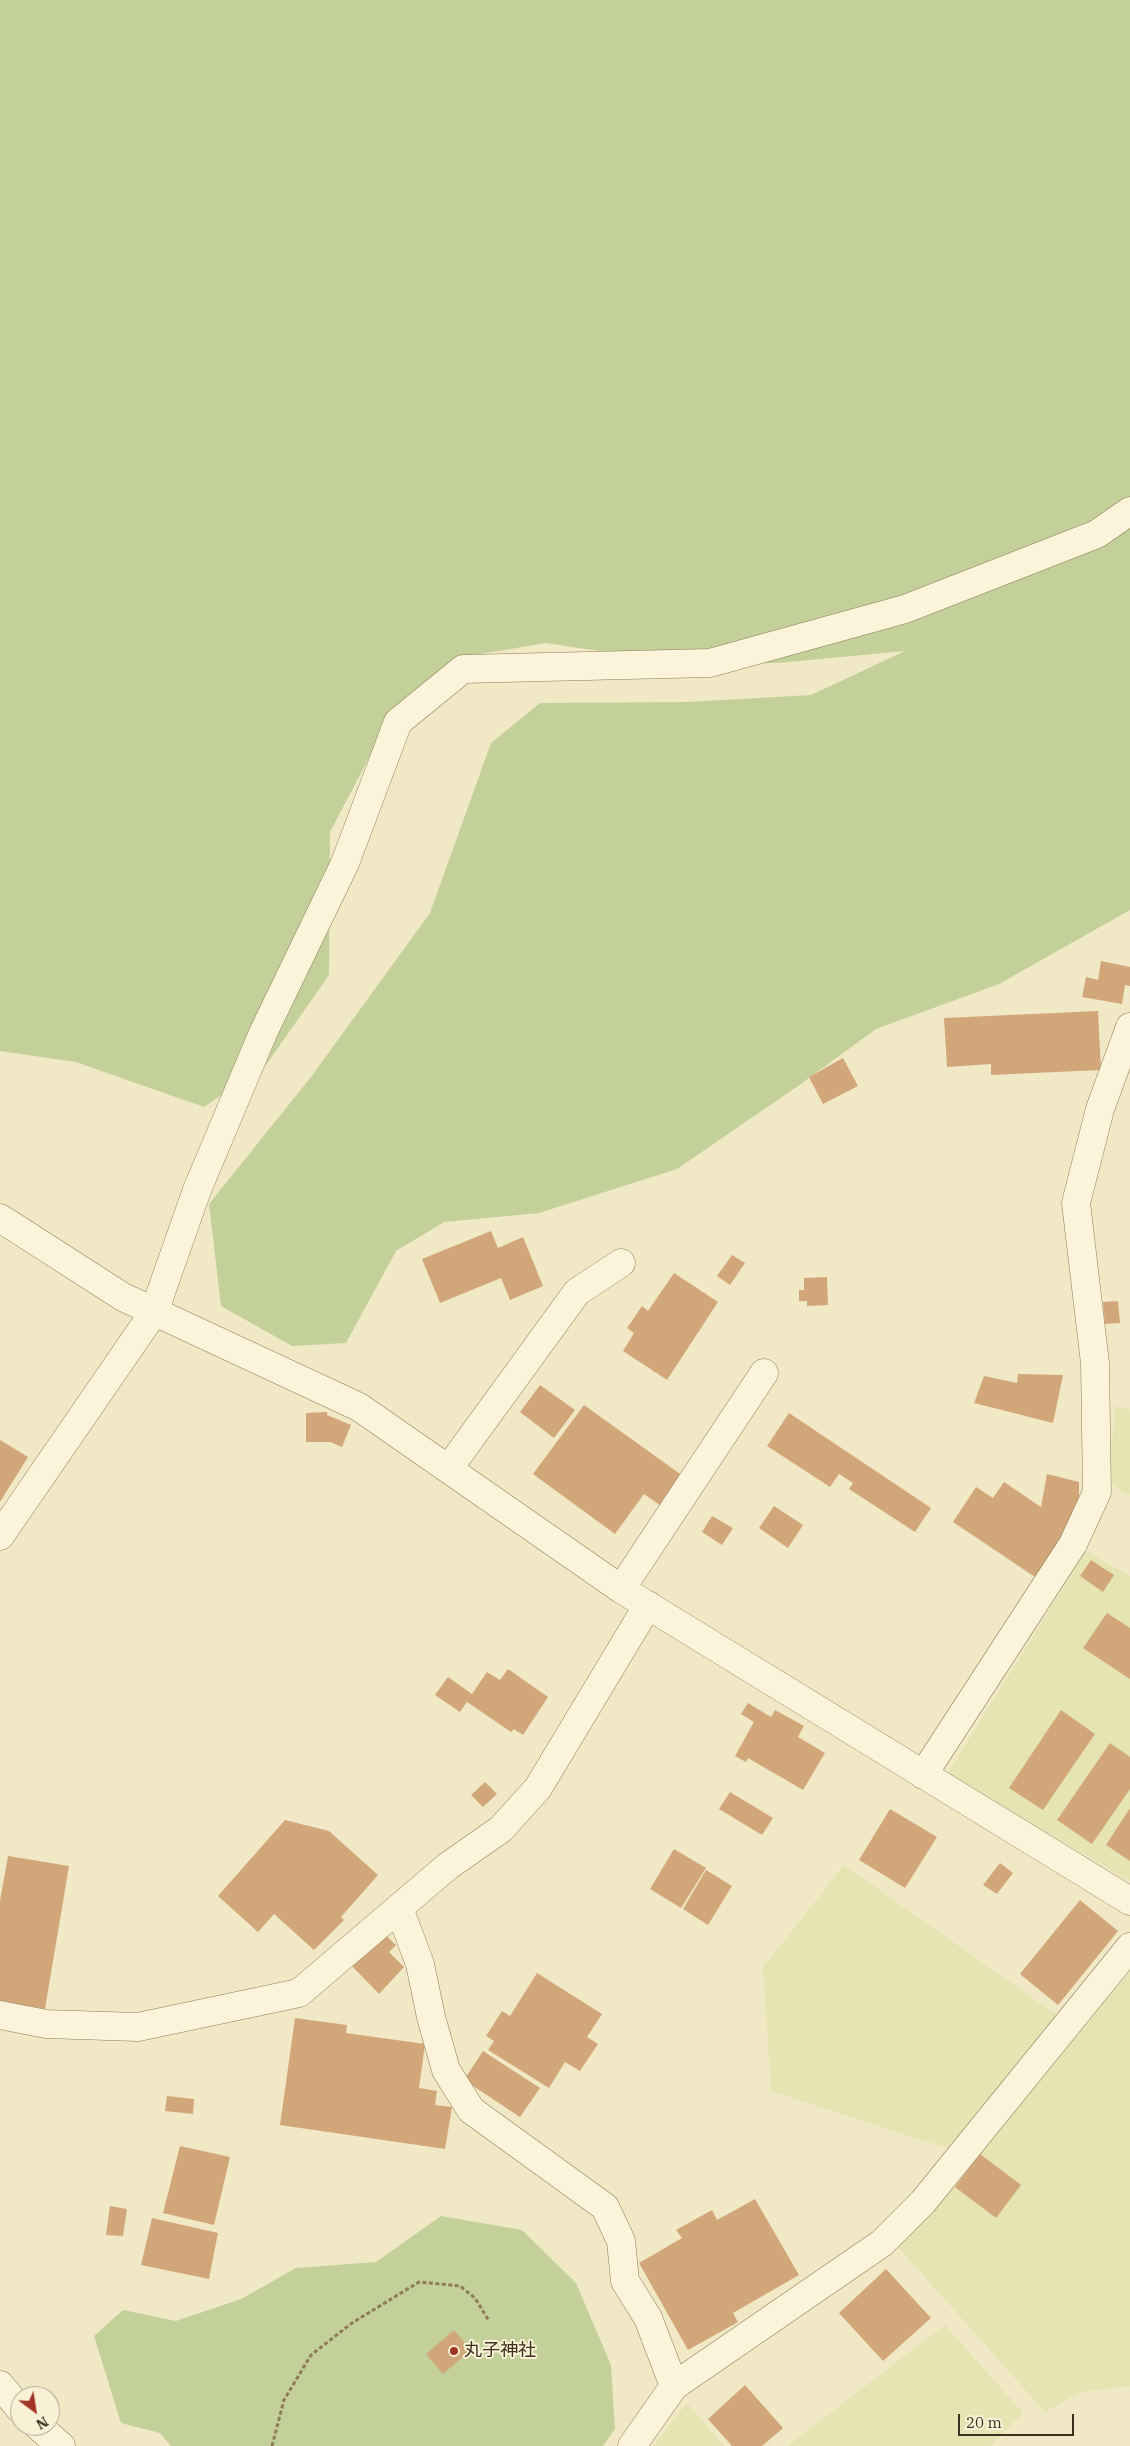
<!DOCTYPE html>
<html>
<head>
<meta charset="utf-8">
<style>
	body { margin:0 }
	#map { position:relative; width:1130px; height:2446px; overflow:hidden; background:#f1e8c6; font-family:"IBM Plex Serif",serif }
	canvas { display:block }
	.north { position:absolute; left:10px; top:2386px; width:50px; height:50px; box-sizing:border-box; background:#f8f1d6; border:1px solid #ada48d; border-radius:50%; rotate:149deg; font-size:14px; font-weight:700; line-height:20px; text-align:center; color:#3d301f }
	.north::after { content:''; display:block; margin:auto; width:18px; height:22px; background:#a03227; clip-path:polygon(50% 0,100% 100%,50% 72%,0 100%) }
	.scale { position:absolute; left:958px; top:2414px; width:116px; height:22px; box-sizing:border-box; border:2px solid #3d301f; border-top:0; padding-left:6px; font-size:15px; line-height:18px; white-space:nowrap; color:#3d301f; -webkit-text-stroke:4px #f8f1d6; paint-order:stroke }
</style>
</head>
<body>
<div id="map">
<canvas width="1130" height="2446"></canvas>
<div class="north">N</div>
<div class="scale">20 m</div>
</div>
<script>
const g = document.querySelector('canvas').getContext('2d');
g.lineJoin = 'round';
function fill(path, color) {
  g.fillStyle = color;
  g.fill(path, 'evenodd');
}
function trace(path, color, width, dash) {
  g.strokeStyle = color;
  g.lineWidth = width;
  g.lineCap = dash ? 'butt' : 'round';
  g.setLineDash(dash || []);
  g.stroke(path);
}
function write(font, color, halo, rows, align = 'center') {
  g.font = font + ' "IBM Plex Serif","Noto Sans JP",serif';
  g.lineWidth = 4;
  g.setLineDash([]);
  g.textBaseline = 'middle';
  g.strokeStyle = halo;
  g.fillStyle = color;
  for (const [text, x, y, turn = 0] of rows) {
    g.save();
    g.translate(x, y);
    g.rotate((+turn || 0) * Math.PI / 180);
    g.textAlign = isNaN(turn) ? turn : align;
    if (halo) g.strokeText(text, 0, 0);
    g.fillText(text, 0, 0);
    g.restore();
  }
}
fill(new Path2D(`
	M1116,1406L1130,1409V1495L1122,1492L1108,1478Z
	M1086,1551L1130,1576V1881L947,1774Z
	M844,1865L1058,2016L953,2150L771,2091L763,1967Z
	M1130,1972V2386L1081,2392L1045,2412L897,2246Z
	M945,2325L1023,2413L991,2446H787Z
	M687,2403L724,2446H653Z`), '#e7e4b3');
fill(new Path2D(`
	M0,0H1130V910L999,984L876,1029L798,1086L677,1169L539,1213L444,1222L396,1251L346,1343L292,1346L221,1306L209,1204L311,1077L430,913L491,743L540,703L686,702L811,695L905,651L778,663L687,664L546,643L462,657L394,710L330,832L329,975L266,1065L204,1107L76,1062L0,1051Z
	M441,2216L522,2230L576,2283L611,2365L615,2429L603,2446H171L160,2433L121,2423L94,2336L123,2310L176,2321L241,2299L296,2268L376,2262Z`), '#c4d099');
fill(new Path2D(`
	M1101,961L1130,967V986L1125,985L1122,1004L1082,997L1086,977L1098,980Z
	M1098,1011L1101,1070L991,1075V1064L947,1067L944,1018Z
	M843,1058L858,1086L823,1104L809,1077Z
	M491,1231L498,1248L523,1237L543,1286L510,1300L501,1278L440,1303L422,1259Z
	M732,1255L745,1263L730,1285L717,1276Z
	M674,1273L718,1302L667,1380L623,1351L634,1333L627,1328L642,1306L648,1311Z
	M827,1277L828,1305L807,1306V1301H799V1290H804V1278Z
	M1118,1301L1120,1323L1105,1324L1103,1302Z
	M1018,1374L1063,1375L1053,1423L974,1403L984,1376L1017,1383Z
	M540,1385L575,1410L554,1438L520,1412Z
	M584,1405L683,1476L661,1506L644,1494L615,1534L533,1474Z
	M327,1412V1415L351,1425L342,1447L330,1442H306V1413Z
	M789,1413L931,1508L915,1532L849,1489L853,1483L839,1474L830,1487L767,1446Z
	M0,1440L28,1457L0,1502Z
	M1047,1474L1079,1482V1502L1069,1530L1038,1579L953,1522L976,1487L993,1498L1004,1482L1041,1507Z
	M774,1506L803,1525L788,1548L759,1528Z
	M712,1516L733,1528L722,1545L702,1532Z
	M1091,1560L1114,1575L1103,1592L1080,1576Z
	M1107,1613L1130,1628V1679L1083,1648Z
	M508,1669L548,1697L523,1735L514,1729L511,1732L467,1702L460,1712L435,1695L448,1677L472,1694L487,1672L500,1680Z
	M748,1703L771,1717L775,1710L804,1726L798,1737L825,1753L803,1790L748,1758L746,1762L735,1756L754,1722L741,1714Z
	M1061,1710L1095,1734L1043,1810L1009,1788Z
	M1110,1743L1130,1757V1789L1092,1844L1057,1820Z
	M485,1782L497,1794L483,1807L471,1795Z
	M730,1792L773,1818L762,1835L719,1809Z
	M1130,1808V1861L1106,1845Z
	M890,1809L937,1837L905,1888L859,1860Z
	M285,1820L329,1831L378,1875L341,1917L344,1920L314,1950L274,1914L258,1932L218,1896Z
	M674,1849L706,1868L681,1908L650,1889Z
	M8,1856L69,1866L45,2009L0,2001V1901Z
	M1000,1863L1013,1873L997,1894L983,1885Z
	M706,1870L732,1886L708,1925L683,1909Z
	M1080,1900L1118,1931L1058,2005L1020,1974Z
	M380,1930L396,1945L389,1952L404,1967L379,1994L349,1963Z
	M537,1973L602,2014L587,2037L598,2044L580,2071L565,2062L549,2088L488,2050L494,2041L486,2036L502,2011L510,2016Z
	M295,2018L347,2025L346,2033L425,2044L419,2088L437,2091L435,2105L452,2107L445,2149L280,2125Z
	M483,2051L540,2088L520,2117L464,2080Z
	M167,2096L194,2099L193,2114L165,2111Z
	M180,2146L230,2157L214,2225L163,2213Z
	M980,2154L1021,2185L996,2218L955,2187Z
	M755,2199L799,2275L733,2313L738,2322L688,2350L639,2263L682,2238L676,2230L712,2210L717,2220Z
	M110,2206L127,2209L123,2236L106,2235Z
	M152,2218L218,2233L209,2279L141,2265Z
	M886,2269L931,2318L883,2361L839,2313Z
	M454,2330L471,2350L443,2374L426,2354Z
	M745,2385L783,2428L762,2446H732L708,2419Z`), '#d1a77a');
const street = new Path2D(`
	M0,1218L123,1297L359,1407L621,1589L1130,1901
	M449,1468L577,1292L621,1263
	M0,1536L154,1312L197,1190L263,1033L345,863L398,722L463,669L710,663L905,609L1097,534L1130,511
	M621,1589L764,1373
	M923,1775L1073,1544L1097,1492L1095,1363L1076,1203L1100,1109L1130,1027
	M399,1908L420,1964L431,2017L446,2070L471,2110L605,2207L621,2241L625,2281L648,2318L674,2386
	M0,2015L46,2024L138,2027L299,1993L448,1866L501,1829L538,1788L648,1605
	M0,2385L20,2409
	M38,2426L61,2446
	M632,2446L674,2386L882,2243L923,2202L1130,1947`);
trace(street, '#8e7b5a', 29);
trace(new Path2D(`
	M272,2446L284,2400L311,2355L352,2323L419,2282L460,2286L475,2298L489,2321`), '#8e7b5a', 3, [4, 2.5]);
trace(street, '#fbf4da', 28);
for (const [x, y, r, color] of [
	[454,2351,5,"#a03227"]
]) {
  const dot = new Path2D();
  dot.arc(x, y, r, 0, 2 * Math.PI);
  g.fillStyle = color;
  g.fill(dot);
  trace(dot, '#f8f1d6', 2);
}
write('18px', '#3d301f', '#f8f1d6', [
	["丸子神社",464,2351]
], 'left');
</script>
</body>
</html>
